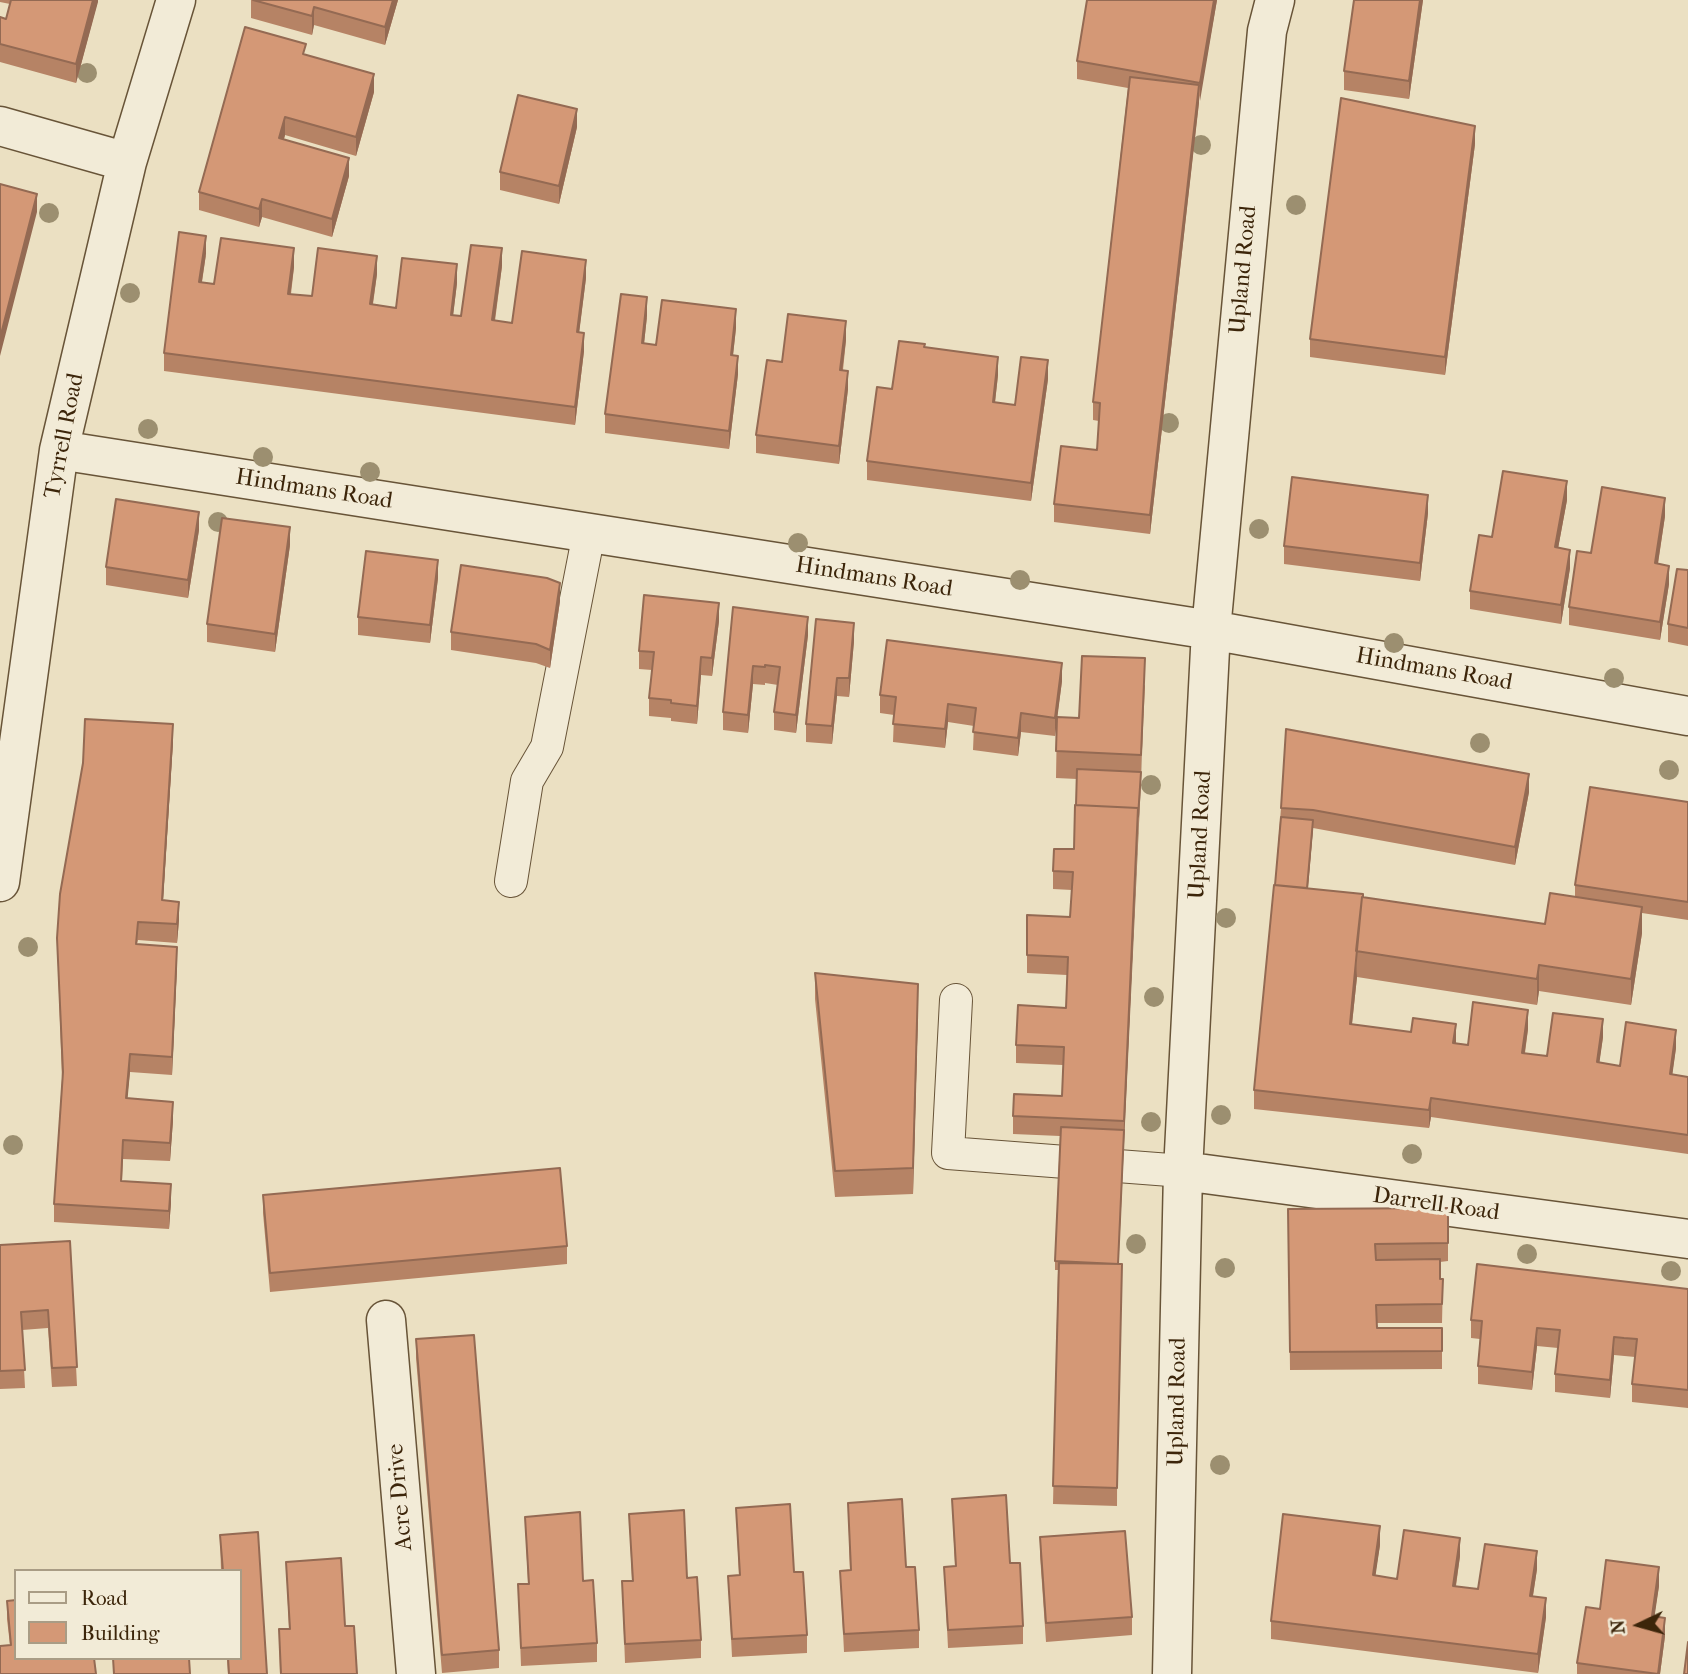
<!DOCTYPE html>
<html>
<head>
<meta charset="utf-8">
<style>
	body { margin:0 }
	#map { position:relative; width:1688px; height:1674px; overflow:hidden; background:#ebe0c2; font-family:"IM FELL French Canon",serif }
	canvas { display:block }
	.legend { position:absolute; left:14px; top:1569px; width:228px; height:91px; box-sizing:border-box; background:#f2ebd7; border:2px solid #a99c85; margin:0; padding:9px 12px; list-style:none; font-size:21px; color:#3c250a }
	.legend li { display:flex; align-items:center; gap:14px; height:35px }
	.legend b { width:35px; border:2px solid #a99c85 }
	.north { position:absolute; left:1604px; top:1590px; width:70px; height:70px; -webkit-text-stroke:5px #f2ebd7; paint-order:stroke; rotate:265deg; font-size:19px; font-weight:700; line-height:28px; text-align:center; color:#3c250a }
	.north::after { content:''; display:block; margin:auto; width:24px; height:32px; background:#3c250a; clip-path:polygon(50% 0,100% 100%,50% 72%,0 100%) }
</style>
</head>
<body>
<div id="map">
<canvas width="1688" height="1674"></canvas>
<ul class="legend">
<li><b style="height:9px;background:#f2ebd7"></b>Road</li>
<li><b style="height:19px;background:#d49876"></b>Building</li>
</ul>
<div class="north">N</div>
</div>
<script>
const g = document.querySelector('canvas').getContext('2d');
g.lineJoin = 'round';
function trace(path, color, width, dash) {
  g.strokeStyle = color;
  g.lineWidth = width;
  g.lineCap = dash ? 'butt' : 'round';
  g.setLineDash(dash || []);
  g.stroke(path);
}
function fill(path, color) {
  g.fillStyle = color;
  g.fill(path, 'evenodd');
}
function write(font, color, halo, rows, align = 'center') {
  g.font = font + ' "IM FELL French Canon",serif';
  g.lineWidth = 7;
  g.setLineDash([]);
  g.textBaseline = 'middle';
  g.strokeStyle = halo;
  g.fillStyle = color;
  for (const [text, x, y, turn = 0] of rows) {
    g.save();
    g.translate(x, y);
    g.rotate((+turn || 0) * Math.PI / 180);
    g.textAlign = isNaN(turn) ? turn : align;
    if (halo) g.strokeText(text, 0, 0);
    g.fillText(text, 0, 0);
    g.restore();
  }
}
const lane = new Path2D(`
	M511,881L527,781L547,747L589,533
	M956,1000L948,1153L1183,1171`);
const street = new Path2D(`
	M0,126L127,162
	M59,450L1211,630L1688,716
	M0,882L59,450L127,162L176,0
	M1183,1171L1688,1239
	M386,1320L416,1674
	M1172,1674L1183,1171L1211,630L1267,31L1275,0`);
trace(lane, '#685438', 34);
trace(street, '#685438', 41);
trace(lane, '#f2ebd7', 32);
trace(street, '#f2ebd7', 38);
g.fillStyle = '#9c8f70';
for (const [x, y] of [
	[87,73],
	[1201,145],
	[1296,205],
	[49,213],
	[130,293],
	[1169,423],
	[148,429],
	[263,457],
	[370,472],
	[218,522],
	[1259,529],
	[798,543],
	[1020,580],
	[1394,643],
	[1614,678],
	[1480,743],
	[1669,770],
	[1151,785],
	[1226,918],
	[28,947],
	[1154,997],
	[1221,1115],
	[1151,1122],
	[13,1145],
	[1412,1154],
	[1136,1244],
	[1527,1254],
	[1225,1268],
	[1671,1271],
	[1220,1465]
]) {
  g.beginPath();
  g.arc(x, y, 10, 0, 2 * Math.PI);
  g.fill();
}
fill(new Path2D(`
	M0,0H98L76,83L0,62V17L6,19L10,4L0,2Z
	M251,0H398L385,45L314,25L312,35L251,18Z
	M1087,0H1217L1199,101L1150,534L1054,522V504L1097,450L1099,421L1093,420V402L1128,88L1077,79V61Z
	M1354,0H1423L1409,99L1344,90V71Z
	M306,55L374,92L356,156L285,135L284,139L349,176L332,237L262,217L259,227L199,210V192Z
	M577,127L559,204L500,190V172Z
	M1475,144L1445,375L1310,357V339Z
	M206,254L202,282L214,284L294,267L291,294L312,296L377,274L373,304L396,308L457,283L453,315L461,316L502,266L495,321L512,323L586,278L579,332L584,351L575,425L164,371V353Z
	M647,316L644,344L656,345L736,328L733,355L738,374L729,449L605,433V414Z
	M846,340L843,370L848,389L839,464L756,453V435L782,362Z
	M925,347L998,375L995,402L1015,405L1048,379L1031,501L867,480V461L892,389Z
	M1567,500L1558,548L1570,568L1561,624L1470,609V591L1492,537Z
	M1428,513L1420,581L1284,564V546Z
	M1665,516L1658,564L1669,584L1660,640L1569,625V607L1591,553Z
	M199,530L188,598L106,585V567Z
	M290,545L275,652L207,642V624Z
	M1688,570V646L1668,642V624Z
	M438,578L430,643L358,635V617Z
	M560,601L550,668L536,663L451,650V632Z
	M733,607L808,635L796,733L774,730V712L778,685L765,683V685L753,684L748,733L723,730V712Z
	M719,621L712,676L701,675L697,724L671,721V718L649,716V698L652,670L639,669V651Z
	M854,641L849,697L837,696L832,744L806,742V724Z
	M1062,681L1057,717L1079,718L1145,685L1118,1264L1117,1506L1053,1504L1058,1270H1055V1261L1060,1136L1013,1134V1116L1062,1096L1063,1065L1016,1063V1045L1066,1008L1067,975L1027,973V915L1070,917L1072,890L1053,889V871L1074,849L1077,779L1056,778L1057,718L1055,736L1021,732L1018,756L973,750L974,726L948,722L945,748L893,742L894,715L880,713V695Z
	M173,742L163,900L179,920L177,943L138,940L137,944L177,965L172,1075L130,1072L127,1098L173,1120L170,1161L123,1159L122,1181L171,1202L169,1229L54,1222V1204L62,1079L57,938Z
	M1529,792L1515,865L1313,828L1308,889L1545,924L1575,896V885L1688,802V920L1642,913V933L1631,1005L1539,991L1537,1005L1357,977L1352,1024L1468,1045L1528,1029L1525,1053L1547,1056L1603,1037L1599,1063L1620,1066L1676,1048L1672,1074L1688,1077V1154L1431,1117L1429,1128L1254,1109V1090L1275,885L1281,808Z
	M815,973L918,1010L913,1194L835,1197L815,999Z
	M263,1195L567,1246V1264L270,1292L263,1213Z
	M1448,1208V1261L1440,1262V1279H1443L1442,1323H1377V1328H1442V1369L1290,1370L1288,1209Z
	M70,1241L77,1386L52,1387L48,1328L22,1330L25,1388L0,1389V1245Z
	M1688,1289V1408L1632,1402V1384L1635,1357L1614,1355L1610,1398L1555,1392V1374L1558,1348L1537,1346L1532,1390L1478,1384V1366L1480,1339L1471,1338V1320Z
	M416,1339L499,1650V1668L442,1673L416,1358Z
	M952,1499L1010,1563L1023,1626V1644L948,1648L944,1567L955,1566Z
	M848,1503L906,1567L919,1630V1648L844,1652L840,1571L850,1570Z
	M736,1508L794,1572L807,1635V1653L732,1657L728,1576L739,1575Z
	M629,1514L687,1578L701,1640V1658L625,1663L622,1581H632Z
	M525,1517L583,1581L597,1643V1662L521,1666L518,1584H528Z
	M258,1532L267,1674H228L227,1658H240V1571H221L220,1535Z
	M1040,1537L1132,1617V1635L1046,1642L1040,1555Z
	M1380,1545L1375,1575L1397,1579L1460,1556L1456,1586L1478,1589L1537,1569L1533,1596L1546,1617L1538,1673L1271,1639V1621Z
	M286,1562L345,1626L357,1674H280L279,1629H289Z
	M1659,1586L1654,1616L1665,1636L1660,1674H1577V1663L1600,1609Z
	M7,1601L16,1658L10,1645L7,1619Z`), '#b68365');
fill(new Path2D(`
	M93,0H98V2L76,83V64Z
	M393,0H398L385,45V27Z
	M1214,0H1217L1200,101V83Z
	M1420,0H1423L1409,99V81Z
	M314,7V25L312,35V16Z
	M374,74V92L356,156V137Z
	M1199,85V103L1150,534V515Z
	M577,109V127L559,204V186Z
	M285,117V135L279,156V138Z
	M1475,126V144L1445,375V357Z
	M349,158V176L332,237V219Z
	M37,194V212L0,356V338Z
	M262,199V217L259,227V209Z
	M206,236V254L199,300V282Z
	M294,248V267L288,312V294Z
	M502,248V266L492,339V320Z
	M377,256V274L370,322V304Z
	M586,260V278L577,350V332Z
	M457,264V283L451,333V315Z
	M647,297V316L642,362V343Z
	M736,309V328L731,373V355Z
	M846,321V340L840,388V370Z
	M584,333V351L575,425V407Z
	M738,356V374L729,449V431Z
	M998,357V375L993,420V402Z
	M1048,360V379L1031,501V483Z
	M848,371V389L839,464V446Z
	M1567,481V500L1555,565V547Z
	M1428,495V513L1420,581V563Z
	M1665,498V516L1655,582V563Z
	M199,512V530L188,598V580Z
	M290,527V545L275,652V634Z
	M1570,550V568L1561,624V605Z
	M438,560V578L430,643V625Z
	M1669,566V584L1660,640V622Z
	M560,583V601L550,668V650Z
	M719,603V621L712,676V658Z
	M808,617V635L796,733V715Z
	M854,623V641L849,697V678Z
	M701,657V675L697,724V706Z
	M1145,658L1141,781L1118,1273L1124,1121L1141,772Z
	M1062,663V681L1055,736V718Z
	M753,666V684L748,733V715Z
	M837,678V696L832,744V726Z
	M948,704V722L945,748V729Z
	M1021,713V732L1018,756V738Z
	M173,724V742L162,918V900Z
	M1529,774V792L1515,865V847Z
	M1313,820V829L1306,907V898Z
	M179,902V920L177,943V924Z
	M1642,907V933L1631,1005V979Z
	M177,947V965L172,1075V1057Z
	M1356,963L1357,977L1350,1042V1024Z
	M1539,965V991L1537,1005V979Z
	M918,984V1010L913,1194V1168Z
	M1528,1010V1029L1522,1071V1053Z
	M1603,1019V1037L1597,1080V1062Z
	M1456,1024V1042L1453,1061V1043Z
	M1676,1030V1048L1670,1092V1074Z
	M130,1054V1072L126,1116V1098Z
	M1431,1098V1117L1429,1128V1110Z
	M173,1102V1120L170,1161V1143Z
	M171,1184V1202L169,1229V1211Z
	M1537,1328V1346L1532,1390V1372Z
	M1614,1337V1355L1610,1398V1380Z
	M1380,1526V1545L1373,1593V1575Z
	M1460,1538V1556L1453,1604V1586Z
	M1537,1551V1569L1530,1614V1596Z
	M1659,1567V1586L1652,1634V1616Z
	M1546,1598V1617L1538,1673V1654Z
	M1665,1618V1636L1660,1674H1658Z`), '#946a53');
const building = new Path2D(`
	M11,0H93L76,64L0,44V17L6,19Z
	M253,0H393L385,27L314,7L312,16Z
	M1087,0H1214L1200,83L1077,61Z
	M1354,0H1420L1409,81L1344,71Z
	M245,27L306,44L303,54L374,74L356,137L285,117L279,138L349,158L332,219L262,199L259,209L199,192Z
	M1130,77L1199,85L1150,515L1054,504L1061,446L1097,450L1100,403L1093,402Z
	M518,95L577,109L559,186L500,172Z
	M1341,98L1475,126L1445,357L1310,339Z
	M0,184L37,194L0,338Z
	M179,232L206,236L199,282L214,284L221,238L294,248L288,294L312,296L318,248L377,256L370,304L396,308L402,258L457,264L451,315L461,316L471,245L502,248L492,320L512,323L522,251L586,260L577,332L584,333L575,407L164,353Z
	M621,294L647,297L642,343L656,345L662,300L736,309L731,355L738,356L729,431L605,414Z
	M788,314L846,321L840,370L848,371L839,446L756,435L767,360L782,362Z
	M899,341L925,344L924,347L998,357L993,402L1015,405L1021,357L1048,360L1031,483L867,461L877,387L892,389Z
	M1503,471L1567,481L1555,547L1570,550L1561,605L1470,591L1479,535L1492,537Z
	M1292,477L1428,495L1420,563L1284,546Z
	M1602,487L1665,498L1655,563L1669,566L1660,622L1569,607L1577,551L1591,553Z
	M116,499L199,512L188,580L106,567Z
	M222,518L290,527L275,634L207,624Z
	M366,551L438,560L430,625L358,617Z
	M461,565L547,578L560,583L550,650L536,644L451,632Z
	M1677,569L1688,570V628L1668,624Z
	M644,595L719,603L712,658L701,657L697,706L671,703V700L649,698L654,652L639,651Z
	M733,607L808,617L796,715L774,712L780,667L765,665V667L753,666L748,715L723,712Z
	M816,619L854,623L849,678H837L832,726L806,724Z
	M887,640L1062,663L1055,718L1021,713L1018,738L973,732L976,708L948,704L945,729L893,724L896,697L880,695Z
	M1082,656L1145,658L1141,755L1056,751L1057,717L1079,718Z
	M85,719L173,724L162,900L179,902L177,924L138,922L136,944L177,947L172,1057L130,1054L126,1098L173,1102L170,1143L123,1140L121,1181L171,1184L169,1211L54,1204L63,1072L57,938L60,894L83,763Z
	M1286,729L1529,774L1515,847L1313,810L1281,808Z
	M1077,769L1141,772L1138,817V808L1076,805Z
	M1590,787L1688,802V902L1575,885Z
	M1075,805L1138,808L1124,1121L1013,1116L1014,1094L1062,1096L1064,1047L1016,1045L1018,1005L1066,1008L1068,957L1027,955V915L1070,917L1073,872L1053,871L1054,849H1074Z
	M1281,817L1313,820L1307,888L1275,885Z
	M1274,885L1363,894V897H1362L1350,1024L1411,1032L1413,1018L1456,1024L1453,1043L1468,1045L1473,1002L1528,1010L1522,1053L1547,1056L1553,1013L1603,1019L1597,1062L1620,1066L1626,1022L1676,1030L1670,1074L1688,1077V1135L1431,1098L1429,1110L1254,1090Z
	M1550,893L1642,907L1631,979L1539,965L1537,979L1356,951L1362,897L1545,924Z
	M815,973L918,984L913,1168L835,1171Z
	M1061,1127L1124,1130L1118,1264L1055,1261Z
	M560,1168L567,1246L270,1273L263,1195Z
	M1448,1208V1243L1375,1244L1376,1260L1440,1259V1279H1443L1442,1304L1376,1305L1377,1328H1442V1351L1290,1352L1288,1209Z
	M70,1241L77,1367L52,1368L48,1310L21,1312L25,1370L0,1371V1245Z
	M1059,1263L1122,1264L1117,1488L1053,1486Z
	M1477,1264L1688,1289V1390L1632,1384L1637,1339L1624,1338L1614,1337L1610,1380L1555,1374L1560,1330L1537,1328L1532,1372L1478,1366L1482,1321L1471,1320Z
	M474,1335L499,1650L442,1655L416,1339Z
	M1006,1495L1010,1563H1020L1023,1626L948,1630L944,1567L956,1566L952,1499Z
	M902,1499L906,1567H915L919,1630L844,1634L840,1571L851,1570L848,1503Z
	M790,1504L794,1572H803L807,1635L732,1639L728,1576L740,1575L736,1508Z
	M684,1510L687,1578L697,1577L701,1640L625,1644L622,1581H633L629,1514Z
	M580,1512L583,1581L593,1580L597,1643L521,1648L518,1584H529L525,1517Z
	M1283,1514L1380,1526L1373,1575L1397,1579L1404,1530L1460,1538L1453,1586L1478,1589L1485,1544L1537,1551L1530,1596L1546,1598L1538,1654L1271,1621Z
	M1125,1531L1132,1617L1046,1623L1040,1537Z
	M258,1532L267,1674H229L228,1658H240V1571H223L220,1535Z
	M341,1558L345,1626H354L357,1674H281L279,1629H290L286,1562Z
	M1606,1560L1659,1567L1652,1616L1665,1618L1658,1674L1577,1663L1586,1607L1600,1609Z
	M16,1600V1658H94L96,1674H0V1646L11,1645L7,1601Z
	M1688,1642V1674H1684Z
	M113,1658H189L190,1674H114Z`);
fill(building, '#d49876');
trace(building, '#946a53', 2);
write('23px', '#3c250a', '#f2ebd7', [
	["Upland Road",1244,270,-85],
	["Tyrrell Road",65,436,-79],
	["Hindmans Road",314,490,9],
	["Hindmans Road",874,578,9],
	["Hindmans Road",1434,670,10],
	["Upland Road",1201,835,-87],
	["Darrell Road",1436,1205,8],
	["Upland Road",1178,1402,-89],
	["Acre Drive",401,1497,-95]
]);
</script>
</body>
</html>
